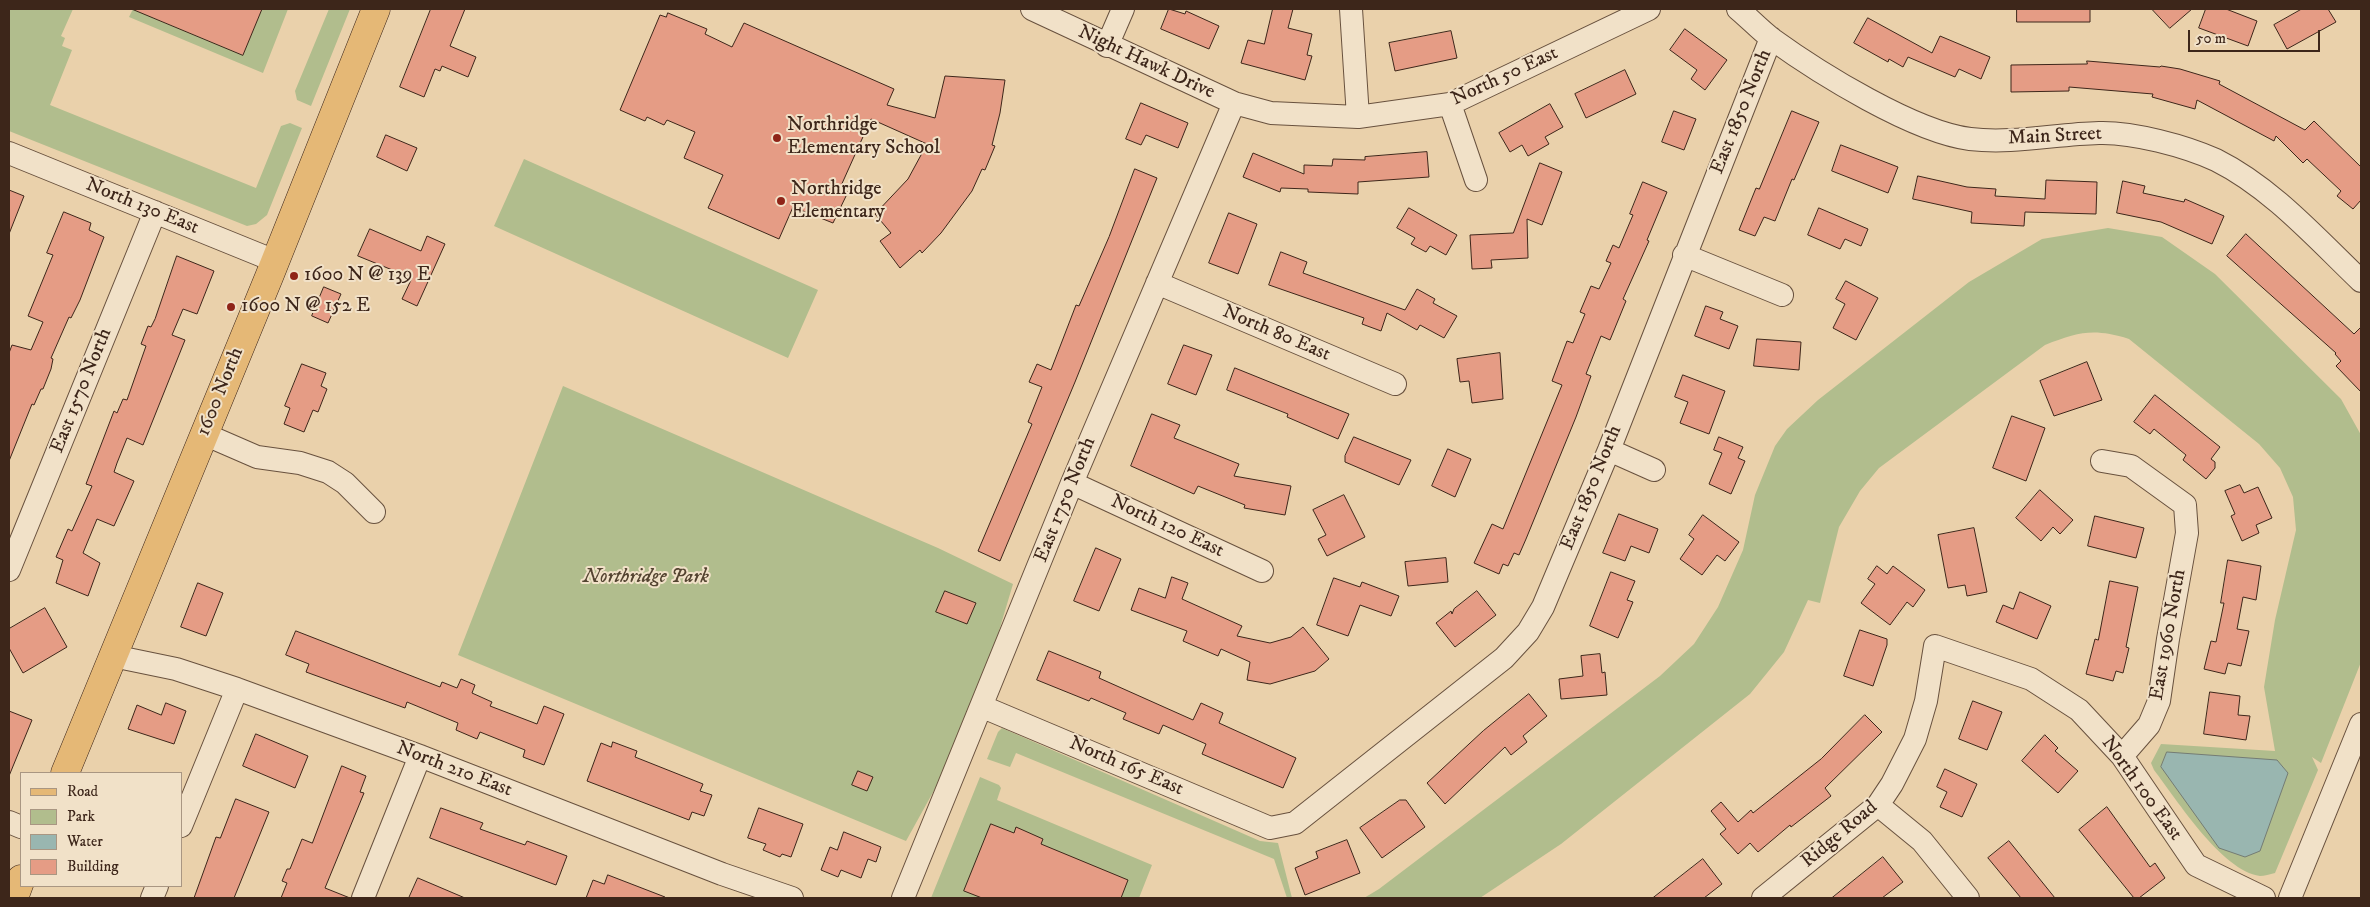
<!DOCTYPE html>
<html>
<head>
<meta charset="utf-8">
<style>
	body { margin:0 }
	#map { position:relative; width:2370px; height:907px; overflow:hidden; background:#ead1ab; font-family:"IM FELL DW Pica",serif }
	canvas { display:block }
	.frame { position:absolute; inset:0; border:10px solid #3d261a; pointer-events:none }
	.legend { position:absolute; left:20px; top:772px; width:162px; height:115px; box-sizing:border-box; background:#f1e1c8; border:1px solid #a99682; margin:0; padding:6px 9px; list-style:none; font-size:15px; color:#3d261a }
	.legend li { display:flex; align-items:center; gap:10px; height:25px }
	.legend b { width:25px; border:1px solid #a99682 }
	.scale { position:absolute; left:2188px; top:30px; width:132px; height:22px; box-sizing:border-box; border:2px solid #3d261a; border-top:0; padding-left:6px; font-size:15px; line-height:18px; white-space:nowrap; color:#3d261a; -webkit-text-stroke:4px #f1e1c8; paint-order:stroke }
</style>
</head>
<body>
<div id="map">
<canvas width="2370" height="907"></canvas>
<div class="frame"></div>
<ul class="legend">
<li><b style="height:6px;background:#e5b876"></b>Road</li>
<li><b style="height:14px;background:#b1bd8d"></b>Park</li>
<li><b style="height:14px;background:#99b6b0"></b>Water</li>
<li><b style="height:14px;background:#e59c85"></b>Building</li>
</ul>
<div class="scale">50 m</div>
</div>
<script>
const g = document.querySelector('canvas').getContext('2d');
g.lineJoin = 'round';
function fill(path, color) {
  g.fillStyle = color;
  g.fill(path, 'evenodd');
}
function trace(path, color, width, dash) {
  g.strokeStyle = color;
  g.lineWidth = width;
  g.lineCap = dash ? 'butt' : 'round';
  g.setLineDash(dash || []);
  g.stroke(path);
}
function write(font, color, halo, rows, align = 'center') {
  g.font = font + ' "IM FELL DW Pica",serif';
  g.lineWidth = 4;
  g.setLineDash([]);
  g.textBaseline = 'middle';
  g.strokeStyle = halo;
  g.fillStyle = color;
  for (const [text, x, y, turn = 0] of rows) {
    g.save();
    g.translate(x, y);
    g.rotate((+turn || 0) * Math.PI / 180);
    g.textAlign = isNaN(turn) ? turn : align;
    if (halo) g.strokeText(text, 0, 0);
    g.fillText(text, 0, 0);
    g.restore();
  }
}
fill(new Path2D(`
	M9,9H73L61,36L65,38L62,46L72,50L50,105L256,188L281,126L290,123L302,128L267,215L256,224L247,226L9,131Z
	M133,9H157L153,18L243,55L262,9H288L263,73L129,17Z
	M329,9H350L311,106L297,100L295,91Z
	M524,159L818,290L788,358L494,226Z
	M2108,228L2162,237L2215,274L2341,399L2361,435V662L2321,763L2312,757L2318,770L2275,873C2270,874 2264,876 2260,876C2222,871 2177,800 2154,770L2151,763L2161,744L2275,751L2264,687L2275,620L2296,530L2293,497L2280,468L2259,444L2129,339C2093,328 2079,332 2045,345L1879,468L1860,491L1839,527L1820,603L1808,600L1784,652L1750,694L1561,844L1480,898H1364L1379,889L1660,676L1694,644L1718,607L1743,550L1755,495L1775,446L1787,429L1818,400L1969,282L2042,239Z
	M563,386L938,548L1013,584L996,641L937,785L906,841L458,655Z
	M1002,728L1260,841L1278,843L1292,898H1287L1274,859L1016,753L1010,767L987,759L998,732Z
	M980,777L999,785L1001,788L997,800L1152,865L1139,898H931Z`), '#b1bd8d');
const water = new Path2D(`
	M2167,752L2277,760L2288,773L2260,851L2245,857L2219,848L2161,767Z`);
fill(water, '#99b6b0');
trace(water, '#747c74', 1);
const building = new Path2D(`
	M132,9H262L243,55Z
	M431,9H465L450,46L476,57L468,77L442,66L440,71L435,69L424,97L400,87Z
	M1169,9L1185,14L1186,11L1219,26L1209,49L1161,29Z
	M1273,9H1293L1288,28L1312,34L1307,55L1312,56L1305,80L1241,63L1248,40L1264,44Z
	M2017,9H2090V22H2017Z
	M2152,9H2192L2170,28Z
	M2206,9H2226L2257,21L2248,46L2199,28Z
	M2302,9H2328L2336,22L2287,49L2274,25Z
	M668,13L707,29L705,34L732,47L744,23L894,89L887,105L935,118L945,76L1005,80L1000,113L992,145L995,146L985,170L982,169L972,191L941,233L922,253L920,250L900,268L880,241L891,233L875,214L908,179L927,144L871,119L840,188L848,192L833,223L793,207L779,239L708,208L723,175L684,158L695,132L667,120L664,125L647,117L645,121L620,110L660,15L666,17Z
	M1868,18L1932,53L1940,36L1990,57L1981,79L1959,69L1955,77L1908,57L1903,67L1889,59L1888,62L1854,43Z
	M1685,29L1727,60L1705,90L1691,79L1697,70L1670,50Z
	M1451,31L1457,58L1395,71L1389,43Z
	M2087,61L2160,67L2161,66L2180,69L2220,81L2219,84L2305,130L2314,121L2361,167V200L2353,209L2337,196L2341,191L2307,159L2303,163L2276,136L2274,141L2197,100L2195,109L2152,97L2153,94L2069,87V91L2011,92V65L2087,64Z
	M1625,70L1636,94L1586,118L1575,94Z
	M1141,103L1188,123L1178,148L1146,135L1141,145L1126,139Z
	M1550,104L1563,127L1545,137L1549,144L1528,156L1522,145L1510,152L1499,133Z
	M1674,111L1696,119L1684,150L1662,142Z
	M1792,111L1819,122L1794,180L1792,179L1775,221L1764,217L1755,236L1739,230L1756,188L1759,189Z
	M386,135L417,148L407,171L377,157Z
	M1841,145L1898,167L1888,193L1832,171Z
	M1427,152L1429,177L1358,182V194L1308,192V189L1281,188L1280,192L1243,177L1253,153L1304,174V165L1332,166L1333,159L1365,160V157Z
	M1540,163L1562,172L1542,225L1527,219L1528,258L1491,260L1492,268L1472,269L1470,235L1513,233Z
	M1135,169L1157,178L1075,382L1000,561L978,551L1032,424L1028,422L1042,387L1029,382L1037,364L1051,370L1076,305L1079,306L1109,237Z
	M1918,176L1967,187L1996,189L1995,196L2045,199L2046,180L2097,182L2096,214L2025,212L2024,226L1971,223L1972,212L1913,199Z
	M2123,181L2145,186L2143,193L2184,202L2185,199L2224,216L2212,244L2161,222L2117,213Z
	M1643,182L1667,192L1647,240L1649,241L1623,299L1626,301L1610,340L1601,336L1586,374L1591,376L1576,417L1526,539L1519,555L1514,553L1508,566L1503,564L1499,574L1474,563L1492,524L1503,529L1562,385L1552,381L1567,341L1573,343L1585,314L1580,312L1591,286L1599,289L1611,263L1606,261L1613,245L1619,248L1633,215L1630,214Z
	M9,190L24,196L9,234Z
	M1409,208L1457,235L1446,255L1430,246L1426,252L1411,244L1415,238L1397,228Z
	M1819,208L1868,229L1861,246L1845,239L1840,249L1808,235Z
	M64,212L91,223L89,230L104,237L80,300L71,318L69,317L51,358L53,359L51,369L43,389H41L34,405L32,404L9,461V353L12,345L31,350L43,322L28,316L53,255L47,253Z
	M1229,213L1257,224L1238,274L1209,263Z
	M370,229L421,251L427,236L445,244L417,306L402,299L412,278L358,256Z
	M2246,234L2354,334L2361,327V392L2336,366L2341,361L2335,354L2336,353L2227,256Z
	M1281,252L1307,262L1303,273L1405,310L1417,289L1435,299L1433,303L1457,316L1444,338L1420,325L1417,330L1387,313L1381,331L1362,324L1364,318L1269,285Z
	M177,256L214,271L197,314L183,309L172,335L185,340L143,445L127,438L117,463L114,472L134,481L114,526L97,519L83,553L100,563L88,596L56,583L63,560L56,557L68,529L72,531L92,486L86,484L114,411L117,413L123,399L127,400L146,346L141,344L148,326L151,327L155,319Z
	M1846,281L1878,298L1856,340L1833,328L1845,304L1836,299Z
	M324,287L341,294L328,323L312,316Z
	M1706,306L1723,312L1720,319L1738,326L1729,349L1695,336Z
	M1757,339L1801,342L1799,370L1754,366Z
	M1184,345L1212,355L1196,395L1168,384Z
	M1500,353L1503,399L1472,403L1469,381L1460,382L1457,359Z
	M2087,362L2102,400L2054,416L2040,381Z
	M302,364L326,373L321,386L327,389L318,412L313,410L304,432L284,424L290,408L285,406Z
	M1235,368L1349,414L1338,439L1287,417L1288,414L1227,390Z
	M1683,375L1725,391L1709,434L1680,423L1688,402L1675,397Z
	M2155,395L2220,447L2211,459L2215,462V468L2206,479L2183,460L2186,455L2154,429L2150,434L2134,422Z
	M1152,414L1180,425L1174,438L1239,464L1234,476L1291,486L1285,515L1244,508L1245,505L1198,486L1194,494L1131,466Z
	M2012,416L2045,428L2026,481L1993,468Z
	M1354,437L1411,460L1399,485L1345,462V456Z
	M1719,437L1743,447L1738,458L1745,461L1731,494L1709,484L1722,453L1714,450Z
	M1448,449L1471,459L1455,497L1432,486Z
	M2240,485L2244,493L2258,487L2272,518L2256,525L2259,533L2242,541L2231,516L2235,514L2225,491Z
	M2040,490L2073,520L2060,534L2053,527L2041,541L2016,518Z
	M1344,495L1365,537L1327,556L1318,539L1326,535L1313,510Z
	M1619,514L1658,529L1649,553L1631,546L1625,561L1603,553Z
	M1703,515L1739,542L1725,561L1717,555L1702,575L1680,559L1694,539L1689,535Z
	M2095,516L2144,528L2136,558L2088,546Z
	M1974,528L1987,592L1967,596L1965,585L1948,588L1938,535Z
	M1096,548L1121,559L1099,611L1074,601Z
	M1446,558L1448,582L1408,586L1405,562Z
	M2228,560L2261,566L2256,600L2243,597L2237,629L2249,631L2241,666L2228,663L2225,674L2204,669L2211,641L2216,642L2224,603H2221Z
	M1877,566L1887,574L1893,566L1925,590L1913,607L1907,602L1890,625L1861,603L1875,584L1868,579Z
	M1611,572L1635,581L1627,600L1633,602L1618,638L1590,626Z
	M1172,577L1188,583L1182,599L1242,626L1237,636L1270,643L1291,637L1303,627L1329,659L1315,671L1270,684L1247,680L1250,662L1221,649L1218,656L1183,641L1187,631L1131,610L1139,588L1165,598Z
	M1334,578L1360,587L1362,582L1399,596L1391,616L1360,605L1348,636L1317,625Z
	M2110,581L2138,587L2126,647L2129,648L2123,673L2116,671L2113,681L2086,674L2095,639L2098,640Z
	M198,583L223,593L206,636L181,627Z
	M945,591L976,603L967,624L936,612Z
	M1477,591L1496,615L1455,647L1436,623L1451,611L1452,614L1454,609Z
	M2020,592L2051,606L2037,639L1996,622L2003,605L2013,609Z
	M45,608L67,647L23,673L9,648V629Z
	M1860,630L1887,639V645L1873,686L1844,676Z
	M296,631L440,687L442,682L457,688L461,679L475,685L472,693L492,702L490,706L537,724L544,706L564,714L544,765L523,757L525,750L480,732L477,739L456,730L458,723L407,702L405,708L306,672L309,664L286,655Z
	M1049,651L1101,672L1099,678L1193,720L1201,703L1223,713L1219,723L1296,758L1283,788L1202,754L1206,744L1163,725L1159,734L1123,719L1126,713L1091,698L1089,701L1037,680Z
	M1600,654L1602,673L1605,672L1607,695L1561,699L1559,679L1583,676L1581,656Z
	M2210,692L2240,696L2238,715L2250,716L2246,740L2204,734Z
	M1529,694L1547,716L1523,736L1527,742L1511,755L1505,747L1445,804L1427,783L1483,731Z
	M1973,701L2002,712L1987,750L1959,739Z
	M166,703L186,711L174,744L128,729L137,705L161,715Z
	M9,711L32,720L9,776Z
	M1865,715L1882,732L1825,788L1831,796L1791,827L1790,825L1758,852L1750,843L1738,854L1720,834L1726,829L1711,811L1721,802L1738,822L1751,810L1753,813L1821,759Z
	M256,734L308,756L295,788L243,766Z
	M2045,735L2058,748L2055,751L2078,771L2058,793L2022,761Z
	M613,742L637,751L635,757L703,784L700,791L712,795L704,816L692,812L689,820L587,781L601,743L611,747Z
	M342,766L366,776L360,792L364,793L325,888L350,898H281L287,883L282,881L287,869H290L302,839L312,843Z
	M1945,769L1977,784L1962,817L1940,807L1947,792L1937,787Z
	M858,771L873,777L867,791L852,785Z
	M236,799L269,812L234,898H194L216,837L220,838Z
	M1400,800H1406L1425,827L1382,858L1360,828Z
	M2107,807L2150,867L2155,863L2165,878L2139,898H2134L2079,830Z
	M441,808L483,823L480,829L525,845L527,841L567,856L556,885L430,838Z
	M759,808L803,824L791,857L782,854L780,857L763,850L766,844L748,838Z
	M991,824L1014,833L1016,827L1043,839L1041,844L1128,880L1121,898H982L964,891Z
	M844,832L881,847L876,862L868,859L861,878L841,870L838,877L821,870L830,847L837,850Z
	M1347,840L1360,873L1305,895L1295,868L1318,858L1316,852Z
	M2009,841L2055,898H2021L1988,858Z
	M1883,857L1903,882L1882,898H1832Z
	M1703,859L1722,884L1704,898H1653Z
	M608,875L665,897L664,898H586L593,880L604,884Z
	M418,878L465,898H409Z`);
fill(building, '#e59c85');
trace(building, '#3d261a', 1);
const minor = new Path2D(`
	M1032,9L1234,103L1271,113L1358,117L1450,104L1649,9
	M1351,9L1358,117
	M1738,9C1750,19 1760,30 1772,39C1819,73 1914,132 1970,139C2013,144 2056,134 2099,133C2133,132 2185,146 2216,160C2272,188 2316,238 2361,281
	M1107,46L1123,9
	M1450,104L1476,180
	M9,153L275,261
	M1684,255L1782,295
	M1157,283L1395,384
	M204,434L257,457L300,463L328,472L345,483L374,512
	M1609,450L1654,470
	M2102,461L2131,466L2185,505L2187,533L2168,639L2159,701L2149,725L2122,756
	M1072,483L1262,571
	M9,570L155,212
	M113,656L176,669L237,689L420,756L722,874L792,898
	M983,707L1270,828L1295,823L1504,658L1528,632L1543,607L1609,450L1771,38
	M1878,805L1922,841L1968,898
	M9,822L21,827
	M181,826L237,689
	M152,898L157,886
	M363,898L420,756
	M903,898L1072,483L1234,103
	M1763,898L1878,805L1892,784L1915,739L1926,701L1935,646L2031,679L2079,710L2122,756L2196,865L2264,898
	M2290,898L2361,724`);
const major = new Path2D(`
	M65,773L269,277L376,9
	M14,898L21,879`);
trace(minor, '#68513e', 24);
trace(major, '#3d261a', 29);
trace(minor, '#f1e1c8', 22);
trace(major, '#e5b876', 28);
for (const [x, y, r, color] of [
	[777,138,5,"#8f2418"],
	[781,201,5,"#8f2418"],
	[294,276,5,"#8f2418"],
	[231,307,5,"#8f2418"]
]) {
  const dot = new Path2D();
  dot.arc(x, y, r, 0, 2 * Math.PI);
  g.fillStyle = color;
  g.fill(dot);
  trace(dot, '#f1e1c8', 2);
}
write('20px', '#3d261a', '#f1e1c8', [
	["Night Hawk Drive",1146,63,25],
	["North 50 East",1505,77,-25],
	["East 1850 North",1742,112,-68],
	["Main Street",2055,137,-3],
	["North 130 East",142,207,22],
	["North 80 East",1276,334,23],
	["East 1570 North",82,391,-68],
	["1600 North",221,392,-68],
	["East 1850 North",1592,488,-68],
	["East 1750 North",1066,500,-68],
	["North 120 East",1167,527,25],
	["East 1960 North",2169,635,-80],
	["North 165 East",1126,767,23],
	["North 210 East",454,770,21],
	["North 100 East",2141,789,54],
	["Ridge Road",1840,835,-40]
]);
write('20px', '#3d261a', '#f1e1c8', [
	["Northridge",787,126],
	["Elementary School",787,149],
	["Northridge",791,190],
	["Elementary",791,213],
	["1600 N @ 139 E",304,276],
	["1600 N @ 152 E",241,307]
], 'left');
write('italic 20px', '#544431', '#f1e1c8', [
	["Northridge Park",646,578]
]);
</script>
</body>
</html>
